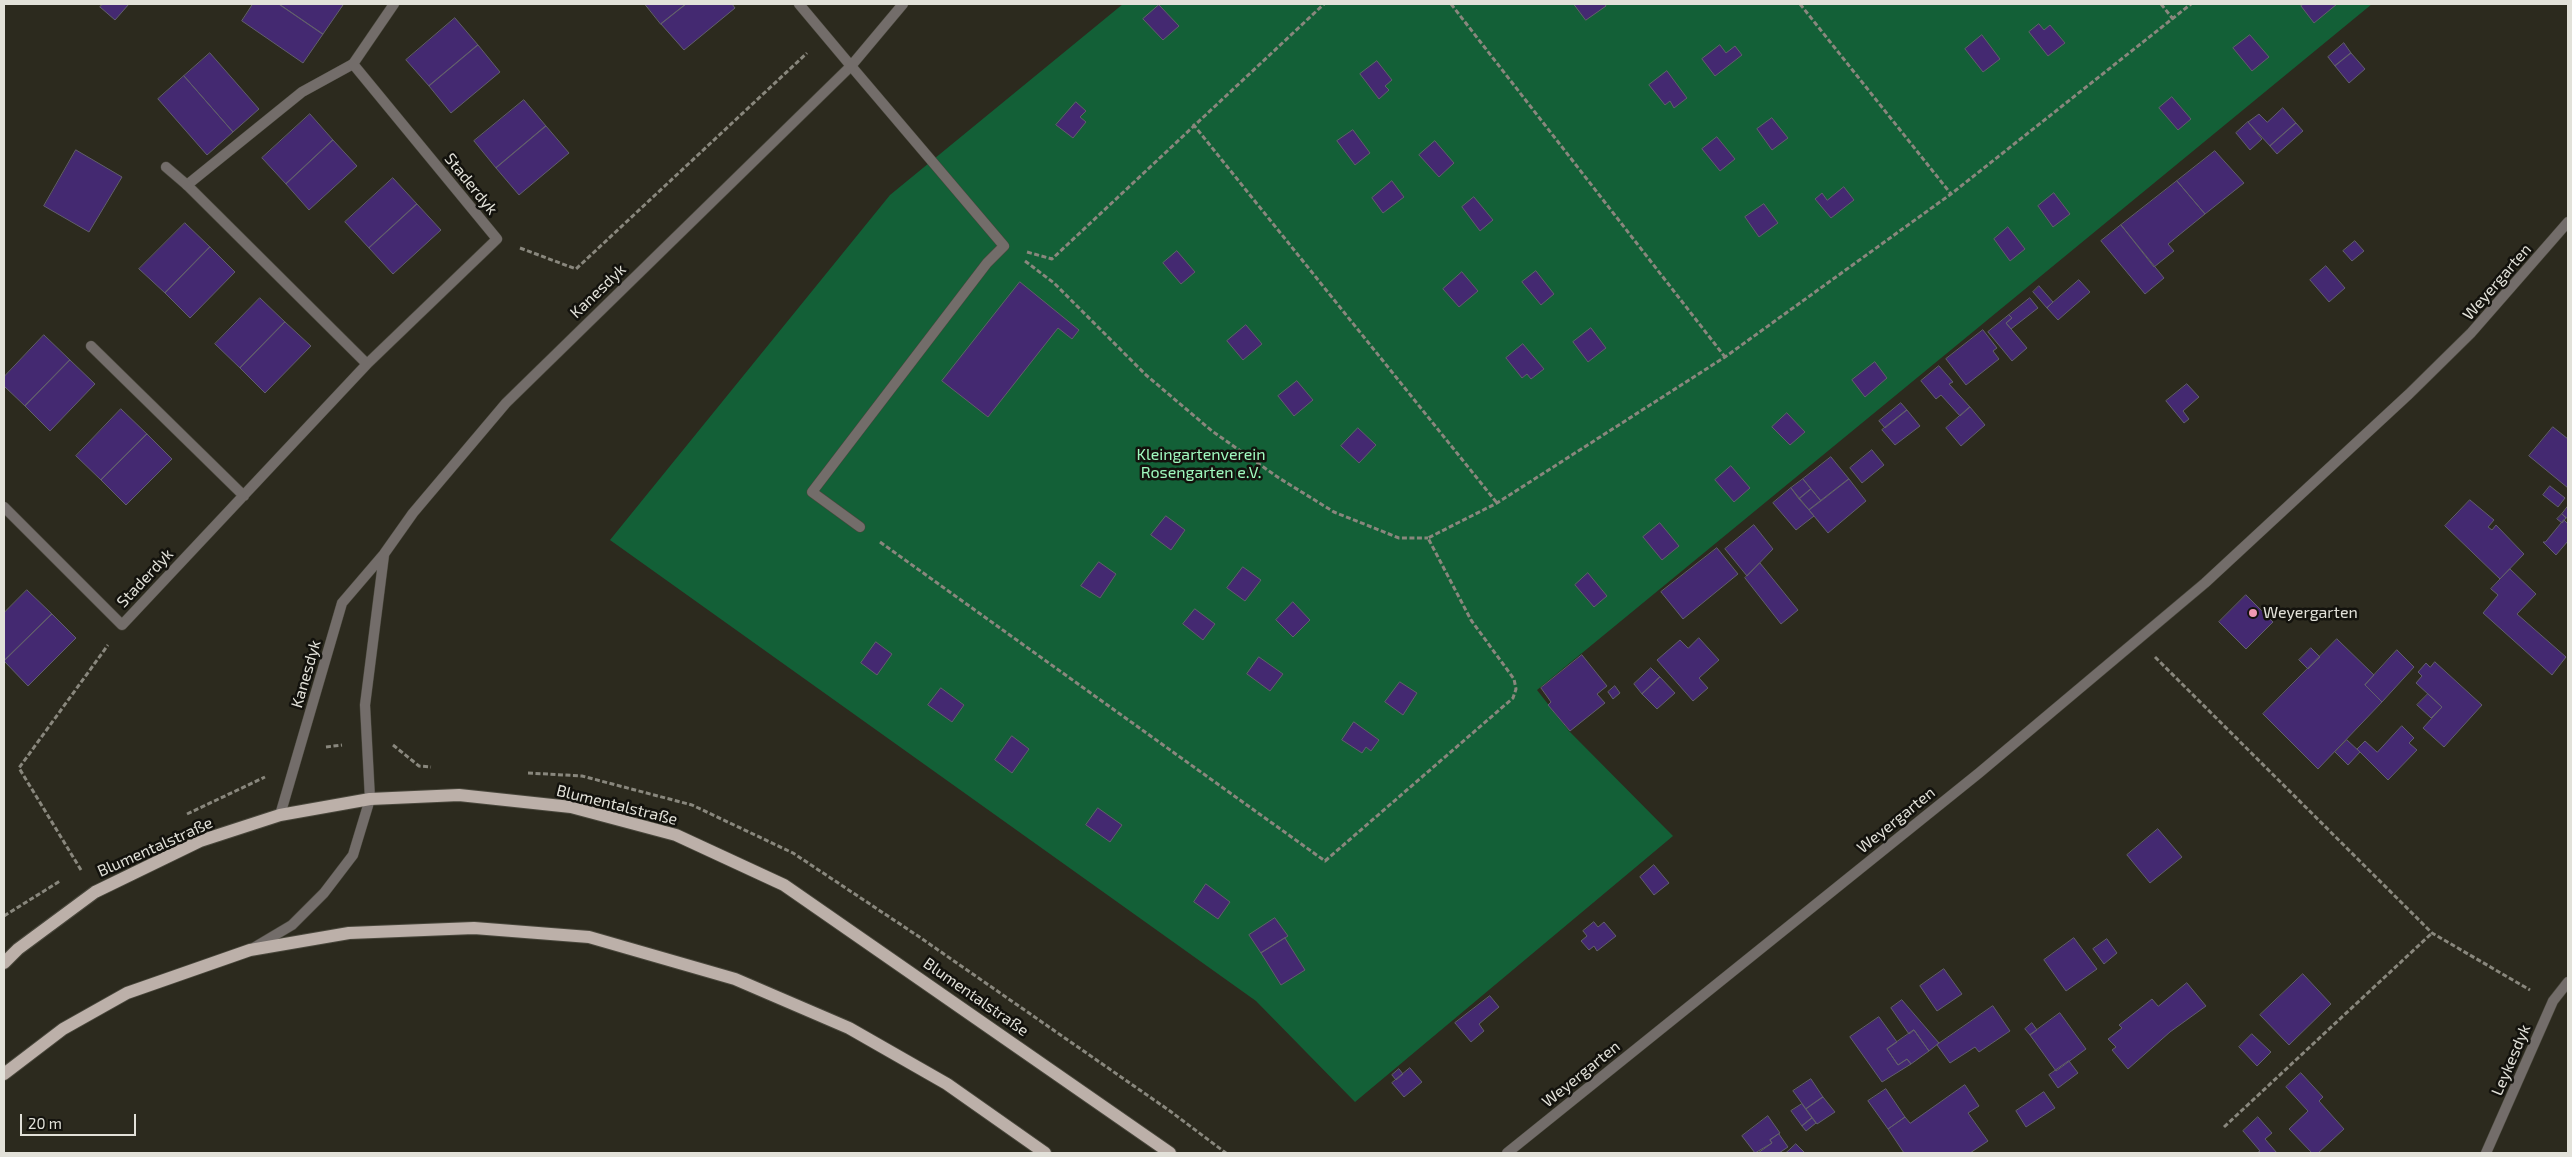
<!DOCTYPE html>
<html>
<head>
<meta charset="utf-8">
<style>
	body { margin:0 }
	#map { position:relative; width:2572px; height:1157px; overflow:hidden; background:#2c2a1e; font-family:"Exo 2",sans-serif }
	canvas { display:block }
	.frame { position:absolute; inset:0; border:5px solid #e2e1d9; pointer-events:none }
	.scale { position:absolute; left:20px; top:1114px; width:116px; height:22px; box-sizing:border-box; border:2px solid #e2e1d9; border-top:0; padding-left:6px; font-size:15px; line-height:18px; white-space:nowrap; color:#e2e1d9; -webkit-text-stroke:4px #13120d; paint-order:stroke }
</style>
</head>
<body>
<div id="map">
<canvas width="2572" height="1157"></canvas>
<div class="frame"></div>
<div class="scale">20 m</div>
</div>
<script>
const g = document.querySelector('canvas').getContext('2d');
g.lineJoin = 'round';
function fill(path, color) {
  g.fillStyle = color;
  g.fill(path, 'evenodd');
}
function trace(path, color, width, dash) {
  g.strokeStyle = color;
  g.lineWidth = width;
  g.lineCap = dash ? 'butt' : 'round';
  g.setLineDash(dash || []);
  g.stroke(path);
}
function write(font, color, halo, rows, align = 'center') {
  g.font = font + ' "Exo 2",sans-serif';
  g.lineWidth = 5;
  g.setLineDash([]);
  g.textBaseline = 'middle';
  g.strokeStyle = halo;
  g.fillStyle = color;
  for (const [text, x, y, turn = 0] of rows) {
    g.save();
    g.translate(x, y);
    g.rotate((+turn || 0) * Math.PI / 180);
    g.textAlign = isNaN(turn) ? turn : align;
    if (halo) g.strokeText(text, 0, 0);
    g.fillText(text, 0, 0);
    g.restore();
  }
}
fill(new Path2D(`
	M1123,4H2372L1537,690L1569,731L1673,836L1355,1102L1256,1001L610,540L890,195Z`), '#136037');
const building = new Path2D(`
	M103,4H129L115,20L100,7Z
	M253,4H279L323,34L303,63L242,21Z
	M279,4H341L343,5L323,34Z
	M645,4H686L661,24Z
	M686,4H732L735,8L684,50L661,24Z
	M1574,4H1605L1606,6L1586,20Z
	M2304,4H2337L2314,23L2301,6Z
	M1159,5L1179,26L1163,40L1143,19Z
	M455,18L478,45L429,86L406,60Z
	M2039,24L2044,30L2050,25L2065,43L2048,56L2029,32Z
	M1982,35L2000,59L1983,72L1965,49Z
	M2250,35L2269,57L2252,71L2233,48Z
	M2344,43L2351,53L2335,66L2328,57Z
	M478,45L500,72L451,113L429,86Z
	M1720,45L1726,53L1735,46L1742,55L1715,76L1702,59Z
	M210,53L259,109L233,132L184,76Z
	M2351,53L2365,69L2349,83L2335,66Z
	M1377,61L1392,80L1385,86L1389,90L1379,99L1360,74Z
	M1667,71L1687,98L1674,108L1670,101L1665,105L1649,85Z
	M184,76L233,132L207,155L158,99Z
	M2172,97L2191,119L2178,130L2159,108Z
	M524,100L546,126L496,168L474,141Z
	M1076,102L1086,111L1080,117L1086,122L1073,138L1056,125Z
	M2283,108L2296,123L2270,146L2248,122L2259,114L2267,122Z
	M310,114L333,140L286,184L262,158Z
	M1772,118L1788,138L1772,150L1757,129Z
	M2248,122L2262,139L2250,150L2236,133Z
	M2296,123L2303,131L2277,154L2270,146Z
	M546,126L569,153L519,195L496,168Z
	M1353,130L1370,153L1355,165L1337,141Z
	M1717,137L1735,159L1720,171L1702,149Z
	M333,140L357,166L309,210L286,184Z
	M1435,141L1454,163L1439,177L1419,155Z
	M76,150L122,177L89,232L44,206Z
	M2215,151L2244,183L2205,214L2177,181Z
	M393,178L417,204L369,248L345,222Z
	M1392,181L1404,197L1383,213L1372,198Z
	M2177,181L2205,214L2168,244L2174,251L2154,267L2121,225Z
	M1844,187L1854,200L1831,218L1815,199L1822,193L1827,200Z
	M2054,193L2070,214L2053,227L2038,206Z
	M1474,197L1493,220L1480,231L1462,207Z
	M417,204L441,230L393,274L369,248Z
	M1764,204L1778,223L1759,237L1745,217Z
	M185,223L210,247L165,293L139,269Z
	M2121,225L2164,278L2145,294L2101,241Z
	M2008,227L2025,249L2010,261L1994,239Z
	M2355,241L2364,251L2352,261L2343,251Z
	M210,247L235,272L190,318L165,293Z
	M1177,251L1195,272L1181,284L1163,263Z
	M2326,266L2345,288L2329,302L2310,280Z
	M1536,271L1554,294L1541,305L1522,282Z
	M1462,272L1478,291L1459,307L1443,289Z
	M2079,280L2090,292L2058,320L2047,308Z
	M1020,282L1079,330L1072,339L1058,328L988,417L942,381Z
	M2039,286L2053,302L2047,308L2033,292Z
	M260,298L285,322L240,368L215,344Z
	M2030,298L2038,308L2011,329L2006,323L2012,318L2009,315Z
	M2009,315L2012,318L2006,323L2027,348L2012,361L1988,332Z
	M285,322L311,346L265,393L240,368Z
	M1246,325L1262,344L1243,360L1227,341Z
	M1591,328L1606,348L1588,362L1573,342Z
	M1983,330L1997,348L1993,351L1999,359L1966,385L1946,359Z
	M44,335L70,360L25,406L4,386V377Z
	M1523,344L1544,369L1531,379L1527,374L1522,378L1506,358Z
	M70,360L95,384L50,431L25,406Z
	M1875,362L1887,378L1865,397L1852,380Z
	M1939,366L1953,382L1949,384L1970,407L1960,416L1941,395L1936,399L1921,381Z
	M1297,381L1313,400L1294,416L1278,396Z
	M2187,384L2199,397L2183,411L2189,419L2184,423L2166,401Z
	M1901,403L1907,410L1885,428L1879,421Z
	M1970,407L1985,425L1961,446L1946,428Z
	M121,409L147,434L101,480L76,456Z
	M1907,410L1920,426L1895,445L1882,430Z
	M1787,413L1805,432L1790,445L1772,427Z
	M2553,427L2568,439V488L2529,456Z
	M1358,428L1376,445L1359,463L1341,446Z
	M147,434L172,459L126,505L101,480Z
	M1872,450L1884,465L1862,483L1850,468Z
	M1831,457L1849,479L1821,501L1803,479Z
	M1731,466L1750,488L1734,502L1715,480Z
	M1803,479L1811,489L1799,499L1791,488Z
	M1849,479L1866,501L1828,533L1809,510Z
	M2550,486L2565,498L2558,507L2543,495Z
	M1791,488L1814,516L1796,530L1773,503Z
	M1811,489L1821,501L1809,510L1799,499Z
	M2470,500L2494,520L2488,527L2492,530L2496,525L2524,554L2500,579L2445,526Z
	M2568,506V519L2562,514Z
	M2562,514L2566,518L2562,523L2557,519Z
	M1166,516L1185,530L1171,550L1151,535Z
	M2564,520L2568,524V541L2556,555L2543,542H2545Z
	M1660,523L1679,546L1662,560L1643,537Z
	M1754,525L1773,549L1747,576L1725,549Z
	M1717,548L1738,574L1683,619L1661,592Z
	M1099,562L1116,574L1100,598L1081,586Z
	M1760,563L1798,610L1781,624L1745,578Z
	M1243,567L1261,580L1245,601L1227,588Z
	M2510,569L2536,594L2517,614L2566,657L2552,675L2483,613L2498,595L2491,589Z
	M1588,573L1607,596L1594,607L1575,585Z
	M27,590L52,614L4,661V613Z
	M2246,595L2273,622L2246,649L2219,622Z
	M1293,602L1310,620L1293,637L1276,620Z
	M1195,609L1215,624L1203,640L1183,624Z
	M52,614L76,638L28,686L4,661Z
	M1699,638L1719,660L1699,678L1708,688L1693,701L1657,660L1680,640L1688,648Z
	M2337,639L2374,675L2365,685L2382,702L2318,769L2263,714Z
	M876,642L892,654L877,675L861,663Z
	M2311,648L2320,657L2308,669L2299,660Z
	M2397,650L2414,667L2382,702L2365,685Z
	M1582,655L1607,686L1597,694L1605,703L1570,731L1548,705L1551,702L1541,688Z
	M1259,657L1283,674L1270,691L1247,674Z
	M2435,662L2482,705L2444,747L2423,728L2442,707L2416,683L2422,676L2418,672L2426,663L2430,667Z
	M1651,668L1660,677L1642,694L1634,684Z
	M1660,677L1675,693L1657,709L1642,694Z
	M1400,682L1417,693L1403,715L1385,702Z
	M1615,686L1620,693L1613,699L1608,692Z
	M941,688L964,705L952,722L928,705Z
	M2428,694L2442,707L2431,718L2417,705Z
	M1354,722L1379,740L1371,751L1366,747L1362,753L1342,740Z
	M2402,726L2414,738L2409,743L2417,750L2388,780L2357,749L2365,741L2377,752Z
	M1012,736L1029,749L1012,773L995,760Z
	M2347,740L2360,752L2348,765L2335,752Z
	M1098,808L1122,825L1110,842L1086,825Z
	M2158,829L2182,857L2150,883L2127,855Z
	M1654,865L1669,883L1654,895L1640,877Z
	M1206,884L1230,902L1218,919L1194,902Z
	M1275,918L1288,936L1261,953L1249,935Z
	M1594,922L1598,927L1604,922L1616,936L1597,951L1594,946L1589,950L1581,941L1587,936L1583,931Z
	M1285,938L1305,970L1281,985L1261,953Z
	M2074,938L2097,969L2066,991L2044,960Z
	M2107,939L2117,953L2104,964L2093,949Z
	M1944,969L1962,994L1937,1011L1920,986Z
	M2303,974L2331,1004L2289,1045L2260,1015Z
	M2187,983L2206,1006L2170,1032L2128,1069L2112,1050L2116,1047L2108,1039L2122,1028L2119,1025L2152,999L2158,1006Z
	M1490,996L1499,1007L1479,1024L1484,1031L1471,1042L1455,1023Z
	M1902,1000L1939,1043L1929,1051L1914,1030L1909,1034L1891,1008Z
	M1993,1006L2010,1031L1979,1052L1975,1047L1950,1063L1937,1045Z
	M2060,1013L2086,1049L2056,1071L2030,1035Z
	M1879,1017L1897,1042L1887,1049L1898,1065L1907,1059L1911,1064L1882,1082L1850,1037Z
	M2032,1023L2037,1030L2030,1035L2025,1029Z
	M1914,1030L1929,1051L1911,1064L1907,1059L1898,1065L1887,1049Z
	M2252,1034L2271,1052L2257,1066L2239,1047Z
	M2069,1061L2078,1073L2058,1088L2049,1075Z
	M1410,1068L1422,1082L1404,1097L1392,1083Z
	M1399,1069L1403,1074L1396,1080L1392,1075Z
	M2301,1073L2323,1097L2319,1101L2344,1129L2318,1153H2312L2289,1129L2308,1111L2286,1087Z
	M1811,1079L1823,1097L1806,1109L1793,1091Z
	M1965,1085L1979,1106L1968,1113L1988,1141L1970,1153H1904L1888,1129L1905,1117L1910,1123Z
	M1886,1089L1905,1117L1888,1129L1868,1101Z
	M2044,1092L2055,1108L2026,1127L2016,1111Z
	M1823,1097L1835,1112L1817,1124L1806,1109Z
	M1802,1104L1812,1118L1802,1126L1791,1111Z
	M1768,1116L1780,1133L1770,1140L1772,1143L1755,1153L1742,1136Z
	M2258,1117L2272,1133L2265,1139L2277,1153H2257L2260,1151L2243,1131Z
	M1812,1118L1816,1123L1806,1131L1802,1126Z
	M1779,1134L1788,1147L1779,1153H1758L1772,1143L1770,1140Z
	M1796,1144L1805,1153H1786Z`);
fill(building, '#442971');
trace(building, '#625f6c', 1);
const service = new Path2D(`
	M851,66L1004,246L987,263L812,492L860,527
	M187,185L302,92L353,64`);
const minor = new Path2D(`
	M799,4L851,66
	M166,167L187,185L367,364
	M91,346L244,496
	M4,507L122,625L367,364L497,239L353,64L394,4
	M280,815L342,603L384,554L413,513L506,403L851,66L903,4
	M255,947L292,925L324,893L353,855L370,799L365,705L384,555
	M1507,1153L1979,773L2205,583L2409,394L2471,333L2568,222
	M2486,1153L2553,1001L2568,982`);
const primary = new Path2D(`
	M4,963L18,949L95,892L200,841L280,815L370,799L459,795L571,807L676,835L784,885L1170,1153
	M4,1074L63,1029L127,993L250,950L349,933L474,928L589,937L735,979L849,1028L947,1084L1045,1153`);
trace(service, '#49473c', 11);
trace(minor, '#49473c', 11);
trace(primary, '#49473c', 14);
trace(new Path2D(`
	M1451,4L1725,357
	M1800,4L1951,194
	M2161,4L2173,19
	M1193,124L1497,503
	M520,248L576,269L807,53
	M1027,252L1052,259L1324,4
	M1025,261L1054,283L1146,375L1212,431L1279,478L1334,512L1399,538H1428
	M880,542L1325,861L1513,698L1516,689L1514,679L1471,620L1428,538L1497,503L1725,357L1951,194L2191,4
	M2155,657L2432,933L2530,990
	M393,745L419,766L431,767
	M326,747L342,745
	M528,773L582,776L692,805L793,853L918,936L1170,1111L1226,1153
	M187,814L265,777
	M81,870L19,768L108,645
	M4,916L60,881
	M2224,1127L2432,933`), '#89877d', 3, [5, 2.5]);
trace(service, '#736d6a', 10);
trace(minor, '#736d6a', 10);
trace(primary, '#bcb0a9', 12);
for (const [x, y, r, color] of [
	[2253,613,5,"#f19ab3"]
]) {
  const dot = new Path2D();
  dot.arc(x, y, r, 0, 2 * Math.PI);
  g.fillStyle = color;
  g.fill(dot);
  trace(dot, '#13120d', 2);
}
write('16px', '#e2e1d9', '#13120d', [
	["Staderdyk",471,184,51],
	["Weyergarten",2497,282,-49],
	["Kanesdyk",598,291,-44],
	["Staderdyk",145,578,-47],
	["Kanesdyk",306,674,-74],
	["Blumentalstraße",617,805,14],
	["Weyergarten",1896,820,-39],
	["Blumentalstraße",155,847,-24],
	["Blumentalstraße",976,997,35],
	["Leykesdyk",2511,1060,-67],
	["Weyergarten",1581,1074,-39]
]);
write('16px', '#a0fabf', '#13120d', [
	["Kleingartenverein",1201,455],
	["Rosengarten e.V.",1201,473]
]);
write('16px', '#e2e1d9', '#13120d', [
	["Weyergarten",2263,613]
], 'left');
</script>
</body>
</html>
